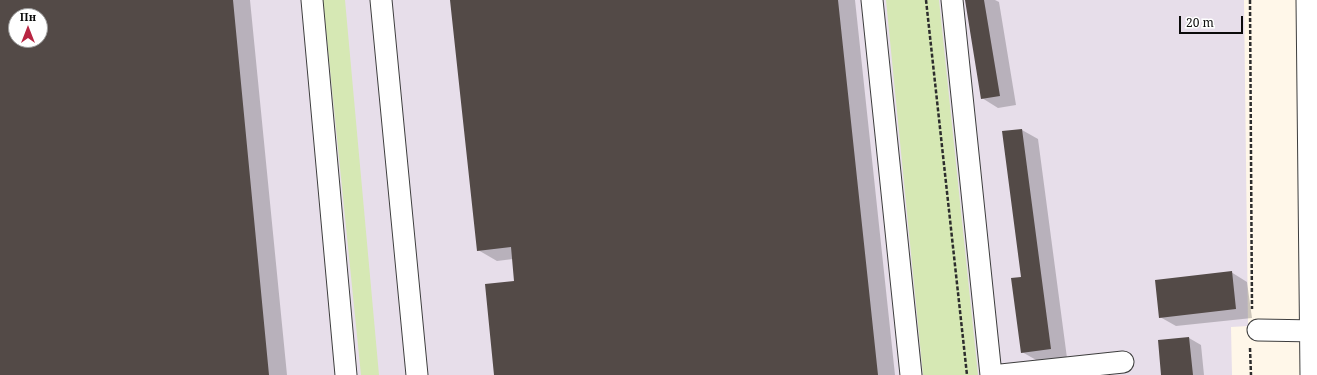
<!DOCTYPE html>
<html>
<head>
<meta charset="utf-8">
<style>
	body { margin:0 }
	#map { position:relative; width:1317px; height:375px; overflow:hidden; background:#fff7e9; font-family:"Noto Serif",serif }
	canvas { display:block }
	.north { position:absolute; left:8px; top:8px; width:40px; height:40px; box-sizing:border-box; background:#fff; border:1px solid #9d9d9d; border-radius:50%; rotate:0deg; font-size:11px; font-weight:700; line-height:16px; text-align:center; color:#0b0b0b }
	.north::after { content:''; display:block; margin:auto; width:14px; height:18px; background:#b82542; clip-path:polygon(50% 0,100% 100%,50% 72%,0 100%) }
	.scale { position:absolute; left:1179px; top:16px; width:64px; height:18px; box-sizing:border-box; border:2px solid #0b0b0b; border-top:0; padding-left:5px; font-size:12px; line-height:14px; white-space:nowrap; color:#0b0b0b; -webkit-text-stroke:3px #fff; paint-order:stroke }
</style>
</head>
<body>
<div id="map">
<canvas width="1317" height="375"></canvas>
<div class="north">Пн</div>
<div class="scale">20 m</div>
</div>
<script>
const g = document.querySelector('canvas').getContext('2d');
g.lineJoin = 'round';
function fill(path, color) {
  g.fillStyle = color;
  g.fill(path, 'evenodd');
}
function trace(path, color, width, dash) {
  g.strokeStyle = color;
  g.lineWidth = width;
  g.lineCap = dash ? 'butt' : 'round';
  g.setLineDash(dash || []);
  g.stroke(path);
}
fill(new Path2D(`
	M0,0H1244L1248,326L1231,327L1232,375H0ZM16,16H40V40H16Z`), '#e7deea');
fill(new Path2D(`
	M323,0H345L379,375H361Z
	M886,0H939L978,375H923Z`), '#d6e8b4');
fill(new Path2D(`
	M0,0H250L287,375H0ZM16,16H40V40H16Z
	M451,0H855L895,375H495L515,281L513,259L497,261L478,250Z
	M966,0H995L999,2L1016,105L998,108L982,98Z
	M1022,130L1038,139L1067,358L1038,361L1022,352Z
	M1231,272L1247,282L1252,318L1176,326L1160,317Z
	M1189,338L1201,345L1204,375H1162Z`), '#0003');
fill(new Path2D(`
	M0,0H233L269,375H0ZM16,16H40V40H16Z
	M450,0H838L878,375H494L485,284L514,281L511,247L477,251Z
	M965,0H984L1000,96L981,99Z
	M1022,129L1051,349L1021,353L1011,278L1021,277L1002,131Z
	M1232,271L1236,309L1159,318L1155,280Z
	M1189,337L1193,375H1161L1158,340Z`), '#534a47');
const minor = new Path2D(`
	M312,0L346,375
	M381,0L417,375
	M872,0L911,375
	M952,0L991,375
	M1307,0L1311,375
	M1258,330L1317,331
	M1001,375L1123,362`);
trace(minor, '#3e3e3e', 23);
trace(new Path2D(`
	M926,0L967,375
	M1250,0L1252,309
	M1250,348L1251,375`), '#2d2d2d', 2.5, [4, 2]);
trace(minor, '#fff', 21);
</script>
</body>
</html>
